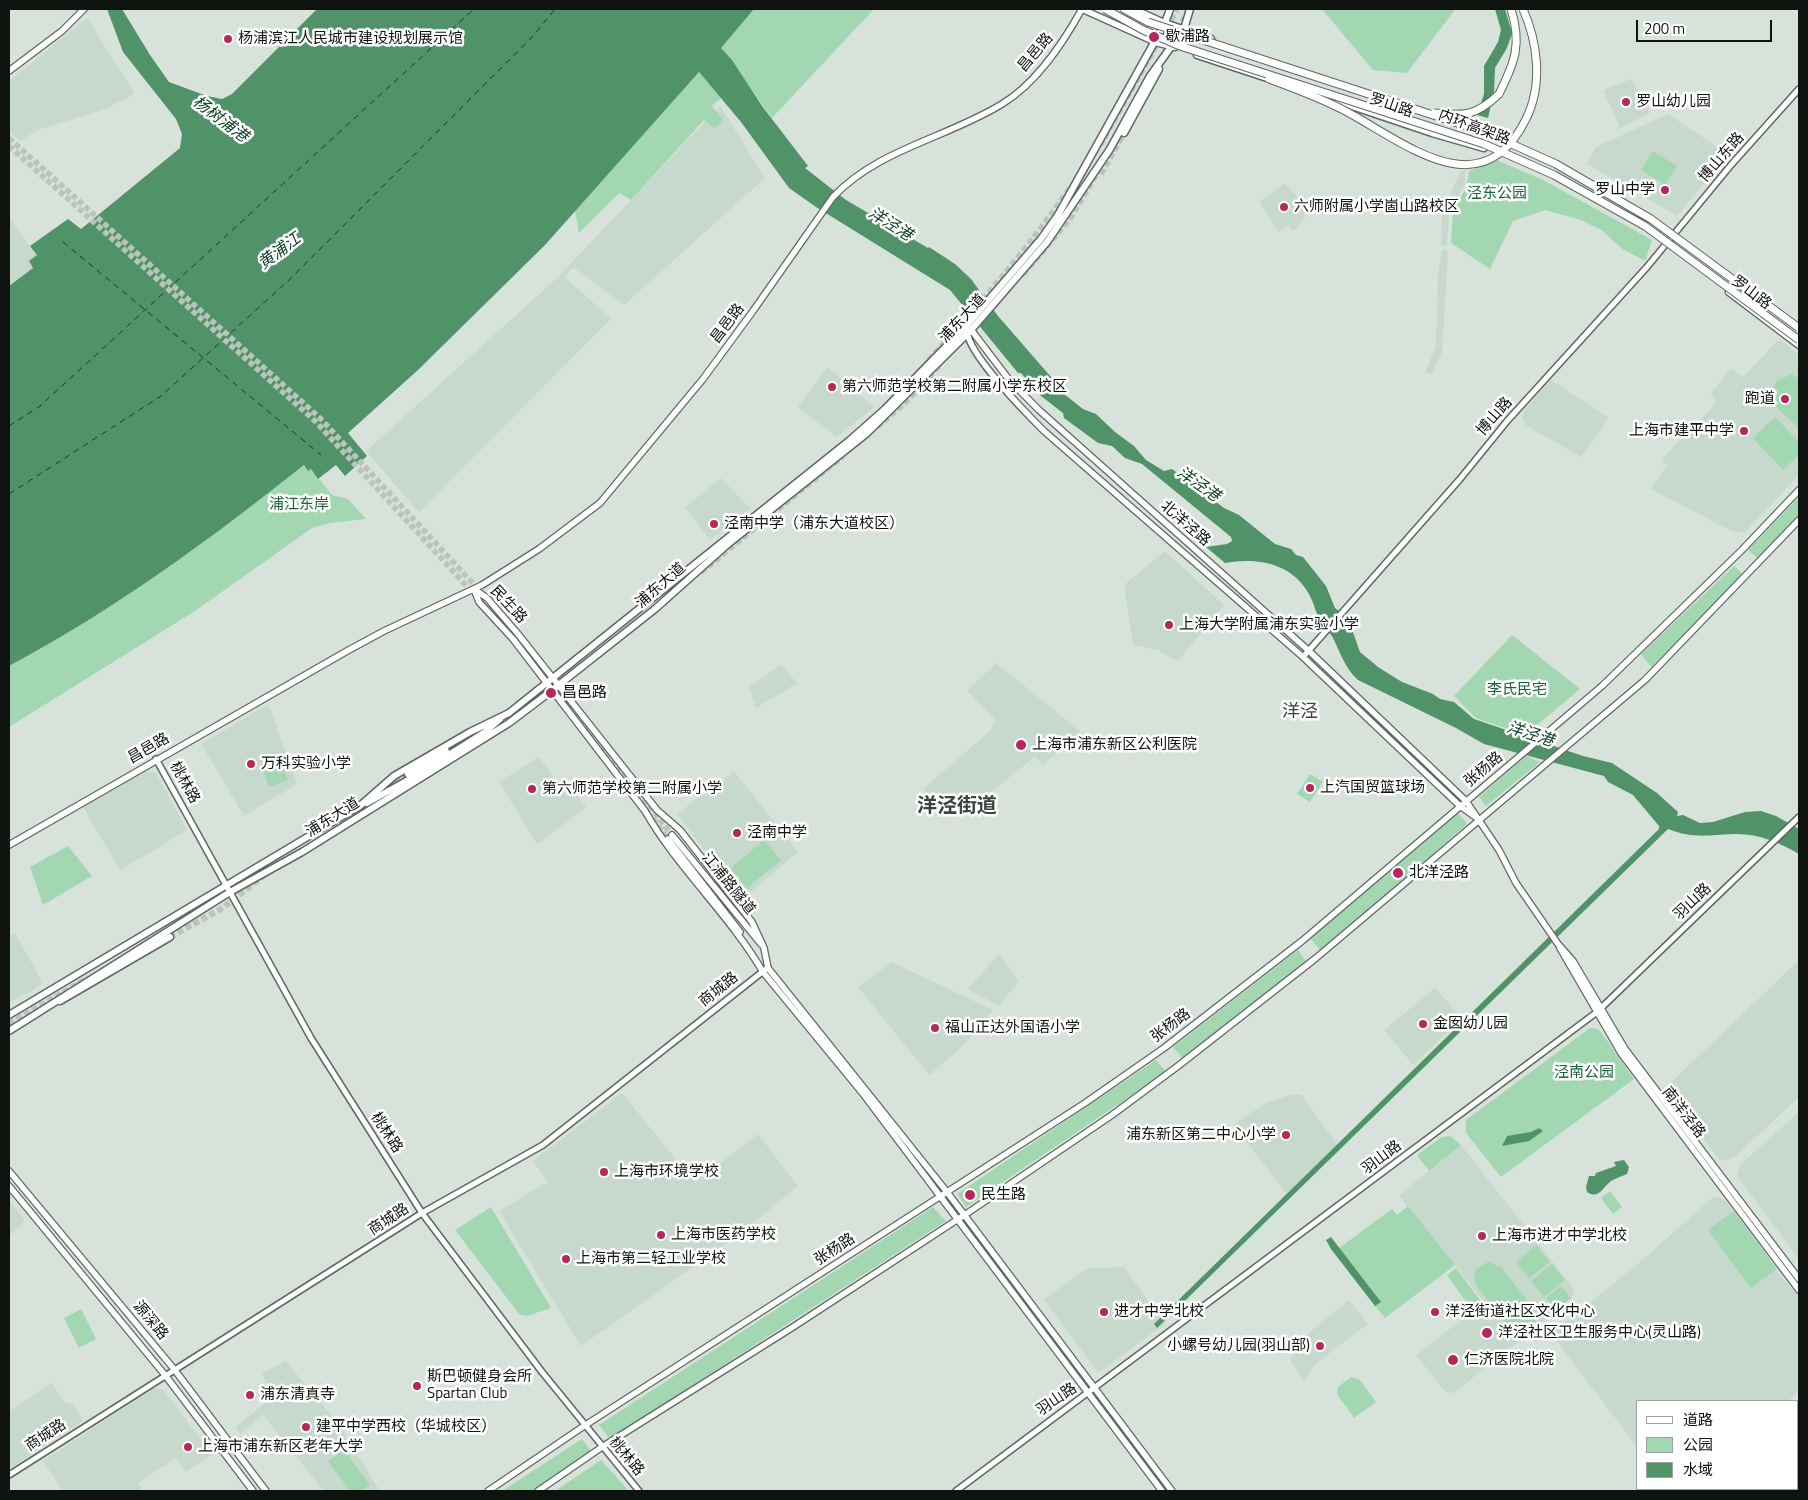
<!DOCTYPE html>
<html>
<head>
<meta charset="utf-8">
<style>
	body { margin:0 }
	#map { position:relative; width:1808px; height:1500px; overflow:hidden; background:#d7e3da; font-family:"Titillium Web","Noto Sans SC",sans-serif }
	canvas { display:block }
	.frame { position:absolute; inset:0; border:10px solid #0f1310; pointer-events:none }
	.legend { position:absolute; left:1636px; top:1400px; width:162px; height:90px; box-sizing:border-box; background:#fff; border:1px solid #9fa19f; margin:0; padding:6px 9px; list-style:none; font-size:15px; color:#0f1310 }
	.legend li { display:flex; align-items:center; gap:10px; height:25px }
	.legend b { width:25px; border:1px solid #9fa19f }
	.scale { position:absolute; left:1636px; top:20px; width:136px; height:22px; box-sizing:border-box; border:2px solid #0f1310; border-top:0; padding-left:6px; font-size:15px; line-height:18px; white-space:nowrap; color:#0f1310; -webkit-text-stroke:4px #fff; paint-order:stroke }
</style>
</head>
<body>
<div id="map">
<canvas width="1808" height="1500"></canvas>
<div class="frame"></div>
<ul class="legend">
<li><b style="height:6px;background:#fff"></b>道路</li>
<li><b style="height:14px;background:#a3d7b2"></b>公园</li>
<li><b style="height:14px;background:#519368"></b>水域</li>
</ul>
<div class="scale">200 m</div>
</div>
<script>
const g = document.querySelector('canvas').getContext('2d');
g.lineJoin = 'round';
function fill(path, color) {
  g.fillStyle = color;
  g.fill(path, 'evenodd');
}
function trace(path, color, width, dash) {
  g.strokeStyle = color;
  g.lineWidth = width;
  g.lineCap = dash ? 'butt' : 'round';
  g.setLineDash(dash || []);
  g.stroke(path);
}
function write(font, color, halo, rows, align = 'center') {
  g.font = font + ' "Titillium Web","Noto Sans SC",sans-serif';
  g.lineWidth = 5;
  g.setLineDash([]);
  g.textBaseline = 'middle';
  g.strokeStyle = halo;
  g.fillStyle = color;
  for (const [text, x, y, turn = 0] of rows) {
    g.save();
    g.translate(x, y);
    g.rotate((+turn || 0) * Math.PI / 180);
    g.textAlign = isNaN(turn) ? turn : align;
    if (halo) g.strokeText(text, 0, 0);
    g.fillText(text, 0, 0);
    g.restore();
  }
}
fill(new Path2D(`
	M87,18L135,94L105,109L38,130L20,141L9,132V81Z
	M1631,79L1650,113L1620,128L1603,90Z
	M720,106L765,178L624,305L573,267L565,277L611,319L419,512L366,451L557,278Z
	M1668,114L1728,154L1677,216L1587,164L1596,147Z
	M1461,171H1466L1464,186L1449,212L1447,246L1441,245L1442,212Z
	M1285,183L1310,211L1294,231L1287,226L1279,232L1259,202Z
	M9,218L38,256L33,268L9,286Z
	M1442,249L1448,251L1442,352L1431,375L1426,371L1436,345L1438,274Z
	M1779,339L1799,355V475L1744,533L1731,531L1651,489L1667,465L1662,459L1716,403L1711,393L1731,369L1743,377Z
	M828,367L874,407L837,437L798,407Z
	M1551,380L1609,418L1581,457L1525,425L1522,417L1524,410Z
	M721,478L750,508L710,540L685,507Z
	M1165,551L1224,605L1178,661L1158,650L1133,645L1124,585Z
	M996,663L1081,732L1043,765L1035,757L976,804L964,792L939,809L923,789L991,730L995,720L967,691Z
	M781,665L797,683L756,708L749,687Z
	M265,706L270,708L297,784L244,816L201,744Z
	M539,757L566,796L573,791L586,807L537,844L499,782Z
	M145,771L156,773L187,830L120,870L83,807Z
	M734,771L798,852L742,899L677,814Z
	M15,933L42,981L40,986L9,1003V937Z
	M999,954L1019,981L999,1006L968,989Z
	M1799,960V1097L1736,1156L1724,1161L1719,1159L1664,1089Z
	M892,962L993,1010L963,1046L929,1075L858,987Z
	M1435,988L1462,1018L1413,1065L1384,1030Z
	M622,1093L695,1183L758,1134L798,1186L737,1236L581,1346L499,1211L548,1182L533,1161Z
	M1301,1094L1337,1145L1287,1194L1233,1125L1266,1103L1286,1096Z
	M1799,1112V1265L1797,1257L1737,1176L1740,1165Z
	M1461,1145L1574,1289L1572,1298L1455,1392L1449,1393L1444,1390L1416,1355L1484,1302L1399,1195Z
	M1714,1196L1725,1200L1784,1280L1799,1296V1391L1788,1401H1637V1447L1554,1337V1332L1646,1257Z
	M9,1200L24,1219V1222L9,1236Z
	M1124,1267L1165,1324L1098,1373L1044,1299L1088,1268Z
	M1349,1300L1368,1324L1314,1365L1305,1381L1290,1360L1311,1331Z
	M286,1361L339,1425L380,1491H324L263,1415L240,1434L235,1428L273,1396L262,1374Z
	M52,1383L64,1402L74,1405L83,1421L9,1469V1411Z
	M154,1388L164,1390L212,1454L186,1472L176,1458L138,1483L142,1491H63L43,1461Z`), '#c7d9cc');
fill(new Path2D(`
	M754,9H874L772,118L720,48Z
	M1322,9H1452L1454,11L1407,73L1373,70Z
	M699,72L721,98L712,106L723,120L714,128L704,120L631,200L619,193L579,233L575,211Z
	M1653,151L1677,166L1665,185L1641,170Z
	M1497,160L1545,181L1652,240L1645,261L1621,248L1603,231L1581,220L1545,210L1513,221L1490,269L1451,243L1453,211L1466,188L1469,171Z
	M1792,374L1799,379V428L1773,404L1770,393L1777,381Z
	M1775,417L1799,442V455L1783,470L1753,438Z
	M304,465L311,469L332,495L348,499L366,519L330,523L312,528L195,611L9,727V666C114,610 211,539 304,465Z
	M1799,497V514L1758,558L1748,550Z
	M1734,566L1744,575L1651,667L1641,654Z
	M1512,635L1580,689L1525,735L1476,718L1454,696Z
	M1526,756L1540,762L1486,806L1479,797Z
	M280,758L288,780L269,787L261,764Z
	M1310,774L1323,782L1310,802L1297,794Z
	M1458,813L1467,824L1321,951L1310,938Z
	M764,840L781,860L747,888L731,868Z
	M68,846L92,876L43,905L30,867Z
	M1298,950L1308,964L1183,1059L1173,1047Z
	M1590,1028L1598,1029L1601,1032L1634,1079L1501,1177L1466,1133V1120Z
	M1156,1060L1166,1072L966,1207L957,1194Z
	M1450,1136L1461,1145L1429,1171L1417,1155L1442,1137Z
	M1610,1191L1622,1207L1613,1214L1601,1198Z
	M1408,1206L1455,1265L1385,1318L1375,1306L1381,1302L1339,1248L1392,1209L1397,1215Z
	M491,1207L551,1308L527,1316L520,1315L455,1230Z
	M933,1207L946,1221L610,1439L599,1425Z
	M1734,1211L1777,1269L1751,1288L1708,1230Z
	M1536,1245L1550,1262L1529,1278L1516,1262Z
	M1488,1262L1501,1267L1535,1310L1536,1320L1530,1328L1521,1332L1508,1326L1477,1287L1474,1278L1476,1269Z
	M1552,1264L1565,1280L1544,1297L1531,1281Z
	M1456,1268L1482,1303L1472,1310L1447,1275Z
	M1561,1286L1571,1298L1556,1310L1546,1298Z
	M81,1309L96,1339L79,1348L64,1318Z
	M1351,1377L1360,1380L1376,1402L1354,1418L1337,1394L1338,1387Z
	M582,1439L593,1454L536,1491H502Z
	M344,1450L370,1485L361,1491H350L328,1461Z
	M601,1460L629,1491H555Z`), '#a3d7b2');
fill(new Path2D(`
	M107,9H122L150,55L169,82L207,96L222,99L232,94L317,9H754L721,48L732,60L762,106L808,166L805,168L846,200L928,248L929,247L955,264L971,279L998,316L1051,377L1059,390L1083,409L1096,414L1115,432L1134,446L1146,460L1164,471L1172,469L1224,508L1239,515L1275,544L1291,549L1296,555L1303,557L1326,586L1335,608L1348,618L1360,652L1378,667L1402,682L1433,694L1440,699L1454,702L1474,719L1583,756L1612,763L1657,793L1678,812L1677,816L1683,815L1700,823L1713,822L1745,812L1761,811L1776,816L1799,829V854C1779,842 1757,833 1733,834C1707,835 1694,839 1668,829L1157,1328L1154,1324L1659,829V826L1633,795L1608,782L1604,776L1484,744L1456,728L1358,680C1345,668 1341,654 1333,638C1330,632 1324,628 1321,622C1316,614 1314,603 1309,594C1292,563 1257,557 1225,563L1206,547L1227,544L1232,541L1231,537L1142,464L1125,458L1112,446L1098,443L1064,418L1063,413L1041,396L1021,373H1018L950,290L816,207L789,188L741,122L699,72L545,245L418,370L348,433L367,456L345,476L336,465L318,479L311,469L308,471L304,465C211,539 114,610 9,666V286L33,268L29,261L37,255L30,246L68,219L81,229L180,148L182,134L176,119L123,52Z
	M1495,9H1505L1512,33L1507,48L1495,68L1494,92L1488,118L1477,115L1484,94V66L1498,42L1501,30Z
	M1539,1128L1543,1131L1529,1141L1502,1146L1507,1136L1531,1132Z
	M1624,1160L1629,1167L1627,1174C1622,1176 1616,1178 1611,1181C1603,1187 1599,1200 1587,1192L1586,1187L1589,1176H1595L1596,1173L1616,1166L1614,1162Z
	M1331,1237L1381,1302L1375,1306L1331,1249L1326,1240Z`), '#519368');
trace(new Path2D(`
	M63,242L321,455
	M9,426L40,406L474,9
	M9,494L161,396L288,281L534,35L555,9`), '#0d4124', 1, [6, 5]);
trace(new Path2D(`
	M9,138L320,418L479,590
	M9,146L315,421L473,593
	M529,652L672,835
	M653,819L668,839`), '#b9c4bc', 5.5, [5.5, 3]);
trace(new Path2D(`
	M1169,45L1185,17
	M1100,145L1177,9
	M1101,174L1124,133
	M1023,274L1069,220L1101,167
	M929,360C980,304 1027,250 1070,188
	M877,427L905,403L941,364
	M701,572L843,456
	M524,704L571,667
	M379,791L408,774
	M170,937L221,909L266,874
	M9,1024L88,978`), '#b9c4bc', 6, [6, 3]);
const tertiary = new Path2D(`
	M1303,657L1460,479L1508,420L1647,267L1731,165L1799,89
	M156,759L311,1038L422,1213L542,1372L639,1491
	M9,1475L422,1213L543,1145L766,969
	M956,1491L1597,1012L1799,817`);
const secondary = new Path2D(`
	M1082,9L1155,42
	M1134,9L1165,23
	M9,71L62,31L84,9
	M969,327L1010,381L1039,410L1309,651L1466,801L1499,850L1516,883L1558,944L1573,961L1625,1049L1799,1279
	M967,331C968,354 1027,414 1044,431L1303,657L1460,806L1477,818
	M474,589L487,598L518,634L657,810L680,830L752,922L764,948L768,968L947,1192L1172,1491
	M474,589L479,602L513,639L645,811C678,869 729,914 763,972L864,1095L1162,1491
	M672,835L761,944
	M668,839L740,932
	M9,845L347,651L384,631L482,585L539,549L600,503L703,379L753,311L833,197C878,149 947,138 1002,104C1037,83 1063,43 1082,9
	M1560,948L1621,1053L1799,1290
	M9,1171L174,1369L266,1491
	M9,1186L165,1375L253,1491
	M488,1491L584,1426L1085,1103L1164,1048L1302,941L1602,686L1742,550L1799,490
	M538,1491L602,1447L793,1327L969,1212L1112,1115L1178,1066L1316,958L1645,680L1799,520`);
const primary = new Path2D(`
	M1165,23L1211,39
	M1155,42L1175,47
	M1197,55L1273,80
	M1313,93L1432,133L1484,148
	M1124,133L1159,69
	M1729,292L1799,345
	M408,774L446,751
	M367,803L417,775L485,732L500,719
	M60,1001L170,937
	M9,1015L361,805L394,776L470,732L509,713L850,440L885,409L967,325L1041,239L1058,215L1165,23L1170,9
	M9,1031L230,892L302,852L509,723L546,695L655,609L728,544L866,434L971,330L1047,242L1110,149L1150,76L1184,29L1190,9
	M1797,1417L1799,1415
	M1797,1450L1799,1447
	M1720,1491L1722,1489
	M1751,1491L1754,1489`);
const trunk = new Path2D(`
	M1124,9L1148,22
	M1499,94C1515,62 1522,44 1511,9
	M1797,1428L1799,1426
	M1797,1439L1799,1437
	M1729,1491L1732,1489
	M1741,1491L1743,1489`);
trace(tertiary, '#5e6861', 8);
trace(secondary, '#5e6861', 8);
trace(primary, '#5e6861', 9);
trace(trunk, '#5e6861', 9);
trace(tertiary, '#fff', 5);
trace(secondary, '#fff', 5.5);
trace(primary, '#fff', 6);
trace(trunk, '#fff', 7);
const trunkBridge = new Path2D(`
	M1105,9L1143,30L1180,46L1484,144L1554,175L1645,226L1799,340
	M1148,22L1485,132L1556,164L1651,219L1799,328
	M1269,79C1296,89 1324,99 1349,113C1408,145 1482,208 1526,119C1543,85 1538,43 1523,9
	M1434,113C1465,116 1476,116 1499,94`);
trace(trunkBridge, '#5e6861', 9, []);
trace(trunkBridge, '#fff', 7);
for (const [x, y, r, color] of [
	[1154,37,6,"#b6285d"],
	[228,39,5,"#b6285d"],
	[1626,102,5,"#b6285d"],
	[1665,190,5,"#b6285d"],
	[1284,207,5,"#b6285d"],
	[832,387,5,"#b6285d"],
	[1785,399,5,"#b6285d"],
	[1744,431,5,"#b6285d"],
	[714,524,5,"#b6285d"],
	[1169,625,5,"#b6285d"],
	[551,693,6,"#b6285d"],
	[1021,745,6,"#b6285d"],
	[251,764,5,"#b6285d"],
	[1310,788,5,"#b6285d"],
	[532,789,5,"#b6285d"],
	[737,833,5,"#b6285d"],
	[1398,873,6,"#b6285d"],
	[1423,1024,5,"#b6285d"],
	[935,1028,5,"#b6285d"],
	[1286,1135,5,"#b6285d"],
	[604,1172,5,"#b6285d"],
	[970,1195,6,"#b6285d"],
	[661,1235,5,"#b6285d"],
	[1482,1236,5,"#b6285d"],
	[566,1259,5,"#b6285d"],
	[1104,1312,5,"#b6285d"],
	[1435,1312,5,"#b6285d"],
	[1487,1333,6,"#b6285d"],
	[1320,1346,5,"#b6285d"],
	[1453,1360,6,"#b6285d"],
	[417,1386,5,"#b6285d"],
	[250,1395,5,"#b6285d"],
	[306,1427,5,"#b6285d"],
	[188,1447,5,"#b6285d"]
]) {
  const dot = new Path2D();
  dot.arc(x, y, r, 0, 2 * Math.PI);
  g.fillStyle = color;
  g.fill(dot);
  trace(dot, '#fff', 2);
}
write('15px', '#0f1310', '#fff', [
	["歇浦路",1165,37],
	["杨浦滨江人民城市建设规划展示馆",238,39],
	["罗山幼儿园",1636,102],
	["罗山中学",1655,190,"right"],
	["六师附属小学崮山路校区",1294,207],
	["第六师范学校第二附属小学东校区",842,387],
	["跑道",1775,399,"right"],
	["上海市建平中学",1734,431,"right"],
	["泾南中学（浦东大道校区）",724,524],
	["上海大学附属浦东实验小学",1179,625],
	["昌邑路",562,693],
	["上海市浦东新区公利医院",1032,745],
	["万科实验小学",261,764],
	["上汽国贸篮球场",1320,788],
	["第六师范学校第二附属小学",542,789],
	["泾南中学",747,833],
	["北洋泾路",1409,873],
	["金囡幼儿园",1433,1024],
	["福山正达外国语小学",945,1028],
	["浦东新区第二中心小学",1276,1135,"right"],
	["上海市环境学校",614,1172],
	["民生路",981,1195],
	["上海市医药学校",671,1235],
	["上海市进才中学北校",1492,1236],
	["上海市第二轻工业学校",576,1259],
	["进才中学北校",1114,1312],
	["洋泾街道社区文化中心",1445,1312],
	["洋泾社区卫生服务中心(灵山路)",1498,1333],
	["小螺号幼儿园(羽山部)",1310,1346,"right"],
	["仁济医院北院",1464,1360],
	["斯巴顿健身会所",427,1377],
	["Spartan Club",427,1394],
	["浦东清真寺",260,1395],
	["建平中学西校（华城校区）",316,1427],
	["上海市浦东新区老年大学",198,1447]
], 'left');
write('15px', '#0f1310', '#fff', [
	["昌邑路",1036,53,-50],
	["罗山路",1391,106,19],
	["内环高架路",1474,128,20],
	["博山东路",1722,158,-49],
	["罗山路",1751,293,37],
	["浦东大道",963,319,-47],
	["昌邑路",728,324,-53],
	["博山路",1495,417,-49],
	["北洋泾路",1185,524,41],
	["浦东大道",661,586,-41],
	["民生路",508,605,47],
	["昌邑路",149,749,-30],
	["张杨路",1484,770,-40],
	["桃林路",184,783,61],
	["浦东大道",333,818,-32],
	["江浦路隧道",728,884,51],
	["羽山路",1693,902,-44],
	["商城路",719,990,-39],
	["张杨路",1171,1026,-37],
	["南洋泾路",1683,1113,52],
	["桃林路",386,1133,57],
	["羽山路",1382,1158,-37],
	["商城路",389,1220,-33],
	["张杨路",835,1250,-33],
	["源深路",150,1321,50],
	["羽山路",1057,1400,-34],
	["商城路",46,1436,-33],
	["桃林路",626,1457,50]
]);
write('15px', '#186339', '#fff', [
	["泾东公园",1497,194],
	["浦江东岸",299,505],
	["李氏民宅",1517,690],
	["泾南公园",1584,1073]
]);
write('italic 16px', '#0d4124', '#fff', [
	["杨树浦港",220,120,37],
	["洋泾港",890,225,32],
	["黄浦江",280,252,-37],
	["洋泾港",1198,485,35],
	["洋泾港",1530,735,18]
]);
write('18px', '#3b453e', '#fff', [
	["洋泾",1300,713]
]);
write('bold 20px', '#3b453e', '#fff', [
	["洋泾街道",957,807]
]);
</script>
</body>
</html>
